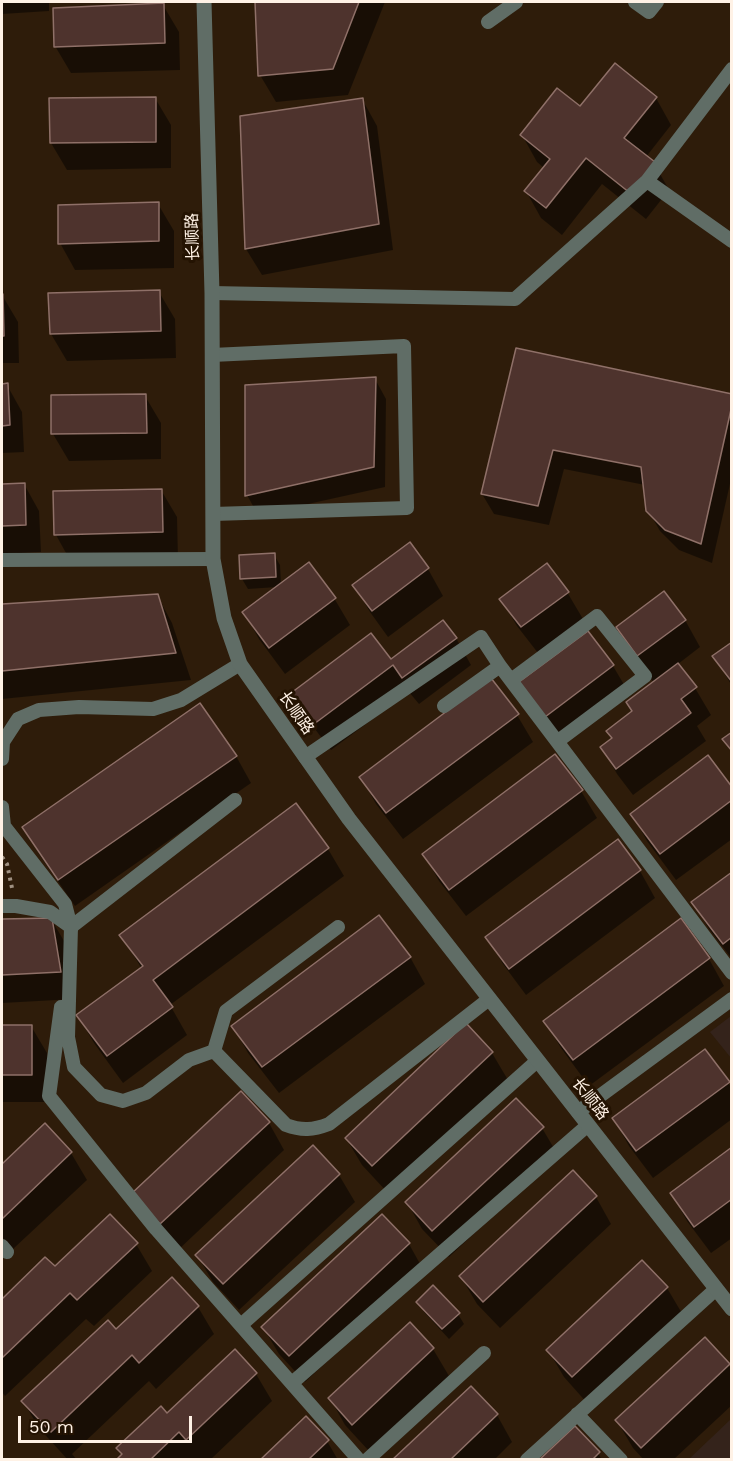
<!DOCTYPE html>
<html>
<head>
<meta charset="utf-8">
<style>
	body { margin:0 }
	#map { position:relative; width:733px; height:1461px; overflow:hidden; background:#2e1c0a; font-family:"Work Sans",sans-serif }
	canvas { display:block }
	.frame { position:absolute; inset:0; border:3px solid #fff2e6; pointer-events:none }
	.scale { position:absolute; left:18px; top:1416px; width:174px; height:27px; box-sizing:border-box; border:3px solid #fff2e6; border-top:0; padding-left:8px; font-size:18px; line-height:21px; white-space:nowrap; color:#fff2e6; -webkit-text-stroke:4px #241302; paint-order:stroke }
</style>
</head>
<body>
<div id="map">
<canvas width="733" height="1461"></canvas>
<div class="frame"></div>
<div class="scale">50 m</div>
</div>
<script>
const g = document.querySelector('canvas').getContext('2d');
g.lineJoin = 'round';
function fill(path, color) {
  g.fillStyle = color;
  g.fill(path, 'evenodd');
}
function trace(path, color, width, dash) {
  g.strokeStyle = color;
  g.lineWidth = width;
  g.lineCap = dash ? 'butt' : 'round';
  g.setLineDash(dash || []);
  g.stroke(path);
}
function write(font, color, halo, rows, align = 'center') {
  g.font = font + ' "Work Sans","Noto Sans SC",sans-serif';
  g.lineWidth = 6;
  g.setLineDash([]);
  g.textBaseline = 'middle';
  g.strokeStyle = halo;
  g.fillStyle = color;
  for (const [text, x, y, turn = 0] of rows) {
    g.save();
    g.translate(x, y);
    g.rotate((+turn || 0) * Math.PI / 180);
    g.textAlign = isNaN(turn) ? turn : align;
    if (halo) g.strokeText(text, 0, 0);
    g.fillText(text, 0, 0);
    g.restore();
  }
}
fill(new Path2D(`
	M731,1016V1058L710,1032Z
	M731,1419V1459H689Z`), '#34231b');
fill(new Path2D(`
	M2,2H49V11L2,14Z
	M257,2H385L348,95L276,102L260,75Z
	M163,5L179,32L180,70L71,73L55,46Z
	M155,98L171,125V168L67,170L51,143Z
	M656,98L671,125L646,157L654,163L669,190L646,219L602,184L562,235L541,218L526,191L544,168L537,162L522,135L581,108Z
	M362,99L377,126L393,250L262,275L246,249Z
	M158,204L174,231V268L75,270L60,243Z
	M159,292L175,319L176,358L67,361L51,334L50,295Z
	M2,295L18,322L19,363H2Z
	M517,350L732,396V475L712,563L679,550L660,531L648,510L645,485L564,469L549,525L494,514L482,494Z
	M375,379L386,399L385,487L258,515L247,495Z
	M2,385H7L22,412L24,452L2,453Z
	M145,396L161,423V459L69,461L53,434Z
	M24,484L39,511L41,552L2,554V485Z
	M161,490L177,517L178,559L71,562L56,535Z
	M409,544L428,569L443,596L388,637L370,612L354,585Z
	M274,555L280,565L281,584L334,598L350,625L285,674L259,639L244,612L277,587L248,589L242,579Z
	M567,592L583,619L538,653L517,626L501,599Z
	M157,595L172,623L191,680L2,699V606Z
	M685,620L700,647L678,664L695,688L711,715L697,726L706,741L633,795L617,774L602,747L613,739L654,683L633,654L618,627Z
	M588,633L613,666L629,693L562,743L537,709Z
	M456,638L471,665L419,704L409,692L331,750L308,720L293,693Z
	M732,643V686L714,656Z
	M517,715L533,742L403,839L376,804L361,777Z
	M236,756L251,783L75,906L39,854L24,828Z
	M555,756L581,791L597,818L466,916L439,881L424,854Z
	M732,790V839L676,880L647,841L632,814Z
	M617,841L640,871L655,898L526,995L503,964L487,937Z
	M328,849L344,876L170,1005L187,1035L123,1083L94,1043L78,1016L142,969L121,935Z
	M732,874V959L709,929L693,902Z
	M51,919L67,946L75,999L2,1003V920Z
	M410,957L425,984L279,1093L248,1053L233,1026Z
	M709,959L724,986L589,1086L561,1048L545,1021Z
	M2,1026H31L47,1053V1102H2Z
	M466,1026L492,1053L508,1080L388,1193L362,1165L346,1138Z
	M728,1083L732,1088V1119L653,1178L629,1146L614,1119Z
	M269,1123L284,1150L177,1251L149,1221Z
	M45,1125L71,1153L87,1180L13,1249L2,1237V1166Z
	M542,1128L558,1155L449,1257L422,1229L407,1202Z
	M732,1149V1238L711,1253L687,1221L672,1194Z
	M339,1175L355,1202L239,1310L213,1282L197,1255Z
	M596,1197L611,1224L500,1328L477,1304L461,1277Z
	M136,1244L152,1271L94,1326L86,1319L5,1396L2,1392V1301L45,1259L54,1269Z
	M409,1244L424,1271L305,1382L279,1354L263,1327Z
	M642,1262L667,1288L683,1315L588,1404L564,1377L548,1350Z
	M418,1302L458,1314L464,1324L449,1339L424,1312Z
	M198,1307L214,1334L156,1389L149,1381L72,1454L77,1460H68L39,1428L23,1401L116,1331Z
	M704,1339L732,1369V1405L673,1460H644L633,1448L617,1421Z
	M433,1349L449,1376L369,1451L345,1425L330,1398Z
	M235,1352L256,1374L272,1401L210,1460H118L122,1456L118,1448L167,1415Z
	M471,1388L497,1415L512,1442L494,1460H394Z
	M327,1441L338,1460H262Z
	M598,1453L602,1460H541Z`), '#0007');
const building = new Path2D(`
	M255,2H359L333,69L258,76Z
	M164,3L165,43L54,47L53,8Z
	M615,63L657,97L624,138L655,162L630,193L586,158L546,208L524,191L550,159L520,135L557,88L580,106Z
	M156,97V142L50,143L49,98Z
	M363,98L379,224L245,249L240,116Z
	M159,202V241L58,244V205Z
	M160,290L161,331L50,334L48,293Z
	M2,294H3L4,336H2Z
	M516,348L732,394V405L701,544L665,530L646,511L641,467L553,450L538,506L481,494Z
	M376,377L374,467L245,496V385Z
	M8,383L10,425L2,426V384Z
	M146,394L147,433L51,434V395Z
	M25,483L26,525L2,526V484Z
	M162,489L163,532L54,535L53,491Z
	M410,542L429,568L372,611L352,585Z
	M275,553L276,577L240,579L239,555Z
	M309,562L336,598L269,648L242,612Z
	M547,563L569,592L521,627L499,599Z
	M664,591L686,620L637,656L616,627Z
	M158,594L176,653L2,671V604Z
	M443,620L457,638L402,678L393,665L314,724L291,693L371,633L391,659Z
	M588,631L614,665L545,717L519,682Z
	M732,642V682L712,656Z
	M678,663L697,687L681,699L691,713L616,769L600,747L612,738L606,731L632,711L626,702Z
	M491,678L519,714L386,813L359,777Z
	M200,703L237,756L58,880L22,827Z
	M732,732V751L722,739Z
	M555,754L583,790L449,890L422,854Z
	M708,755L732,787V800L660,854L630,814Z
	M296,803L329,848L153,980L173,1007L107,1056L76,1015L143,966L119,935Z
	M618,839L641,870L509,969L485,937Z
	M732,872V937L723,944L691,902Z
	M379,915L411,957L262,1067L231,1026Z
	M52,918L61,972L2,975V919Z
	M681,918L710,958L573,1060L543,1021Z
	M466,1023L493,1052L372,1166L345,1138Z
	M2,1025H32V1075H2Z
	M705,1049L730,1082L636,1151L612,1118Z
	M241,1091L270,1122L160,1224L131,1194Z
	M516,1098L544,1127L432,1231L405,1202Z
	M45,1123L72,1152L2,1219V1164Z
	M313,1145L340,1174L223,1284L195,1255Z
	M732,1147V1199L694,1227L670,1193Z
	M573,1170L597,1196L483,1302L459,1276Z
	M110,1214L138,1243L77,1300L70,1293L2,1358V1299L45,1257L55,1266Z
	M382,1214L410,1243L289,1356L261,1327Z
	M642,1260L668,1287L572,1377L546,1350Z
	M172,1277L199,1306L139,1363L132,1355L51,1432L21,1401L108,1320L116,1329Z
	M433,1285L460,1313L442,1329L416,1302Z
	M410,1322L434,1348L352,1425L328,1398Z
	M705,1337L730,1364L641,1448L615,1420Z
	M235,1349L257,1373L186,1440L179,1432L150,1460H116L122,1454L116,1448L161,1406L167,1413Z
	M471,1386L498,1414L450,1460H392Z
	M306,1416L329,1440L308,1460H260Z
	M575,1426L600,1452L592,1460H539Z`);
fill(building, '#4e332d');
trace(building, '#8f7068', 1.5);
trace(new Path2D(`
	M2,857L7,864L12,888`), '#9f9081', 4, [3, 4.5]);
trace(new Path2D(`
	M635,2L649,12L657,2
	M488,22L516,2
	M732,69L647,181L732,241
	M212,293L515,299L647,181
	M212,355L404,346L407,508L213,514
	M2,560L213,559
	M511,680L597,616L645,676L558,741
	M444,706L500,666
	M305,757L481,637L500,666L732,973
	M2,759L3,742L18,719L39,710L79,707L153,709L181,700L240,664
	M2,807L4,826L65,904L71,927L68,1037L74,1067L101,1095L123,1101L146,1093L189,1060L214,1051L286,1125C302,1131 313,1130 329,1124L489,999
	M2,906H16L50,912L71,927V931
	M71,927L235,800
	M61,1007L49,1096L156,1229L359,1460
	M214,1051L226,1011L338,927
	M578,1112L732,999
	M2,1246L7,1252
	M241,1325L537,1061
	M292,1383L588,1125
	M577,1414L621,1460
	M367,1460L484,1353
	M527,1460L716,1289`), '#606d66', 14);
trace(new Path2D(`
	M204,2L212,293L213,559L224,618L240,664L349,819L732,1309`), '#606d66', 15);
write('16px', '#fff2e6', '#241302', [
	["长顺路",193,237,-92],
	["长顺路",296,713,55],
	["长顺路",590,1099,52]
]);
</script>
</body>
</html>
